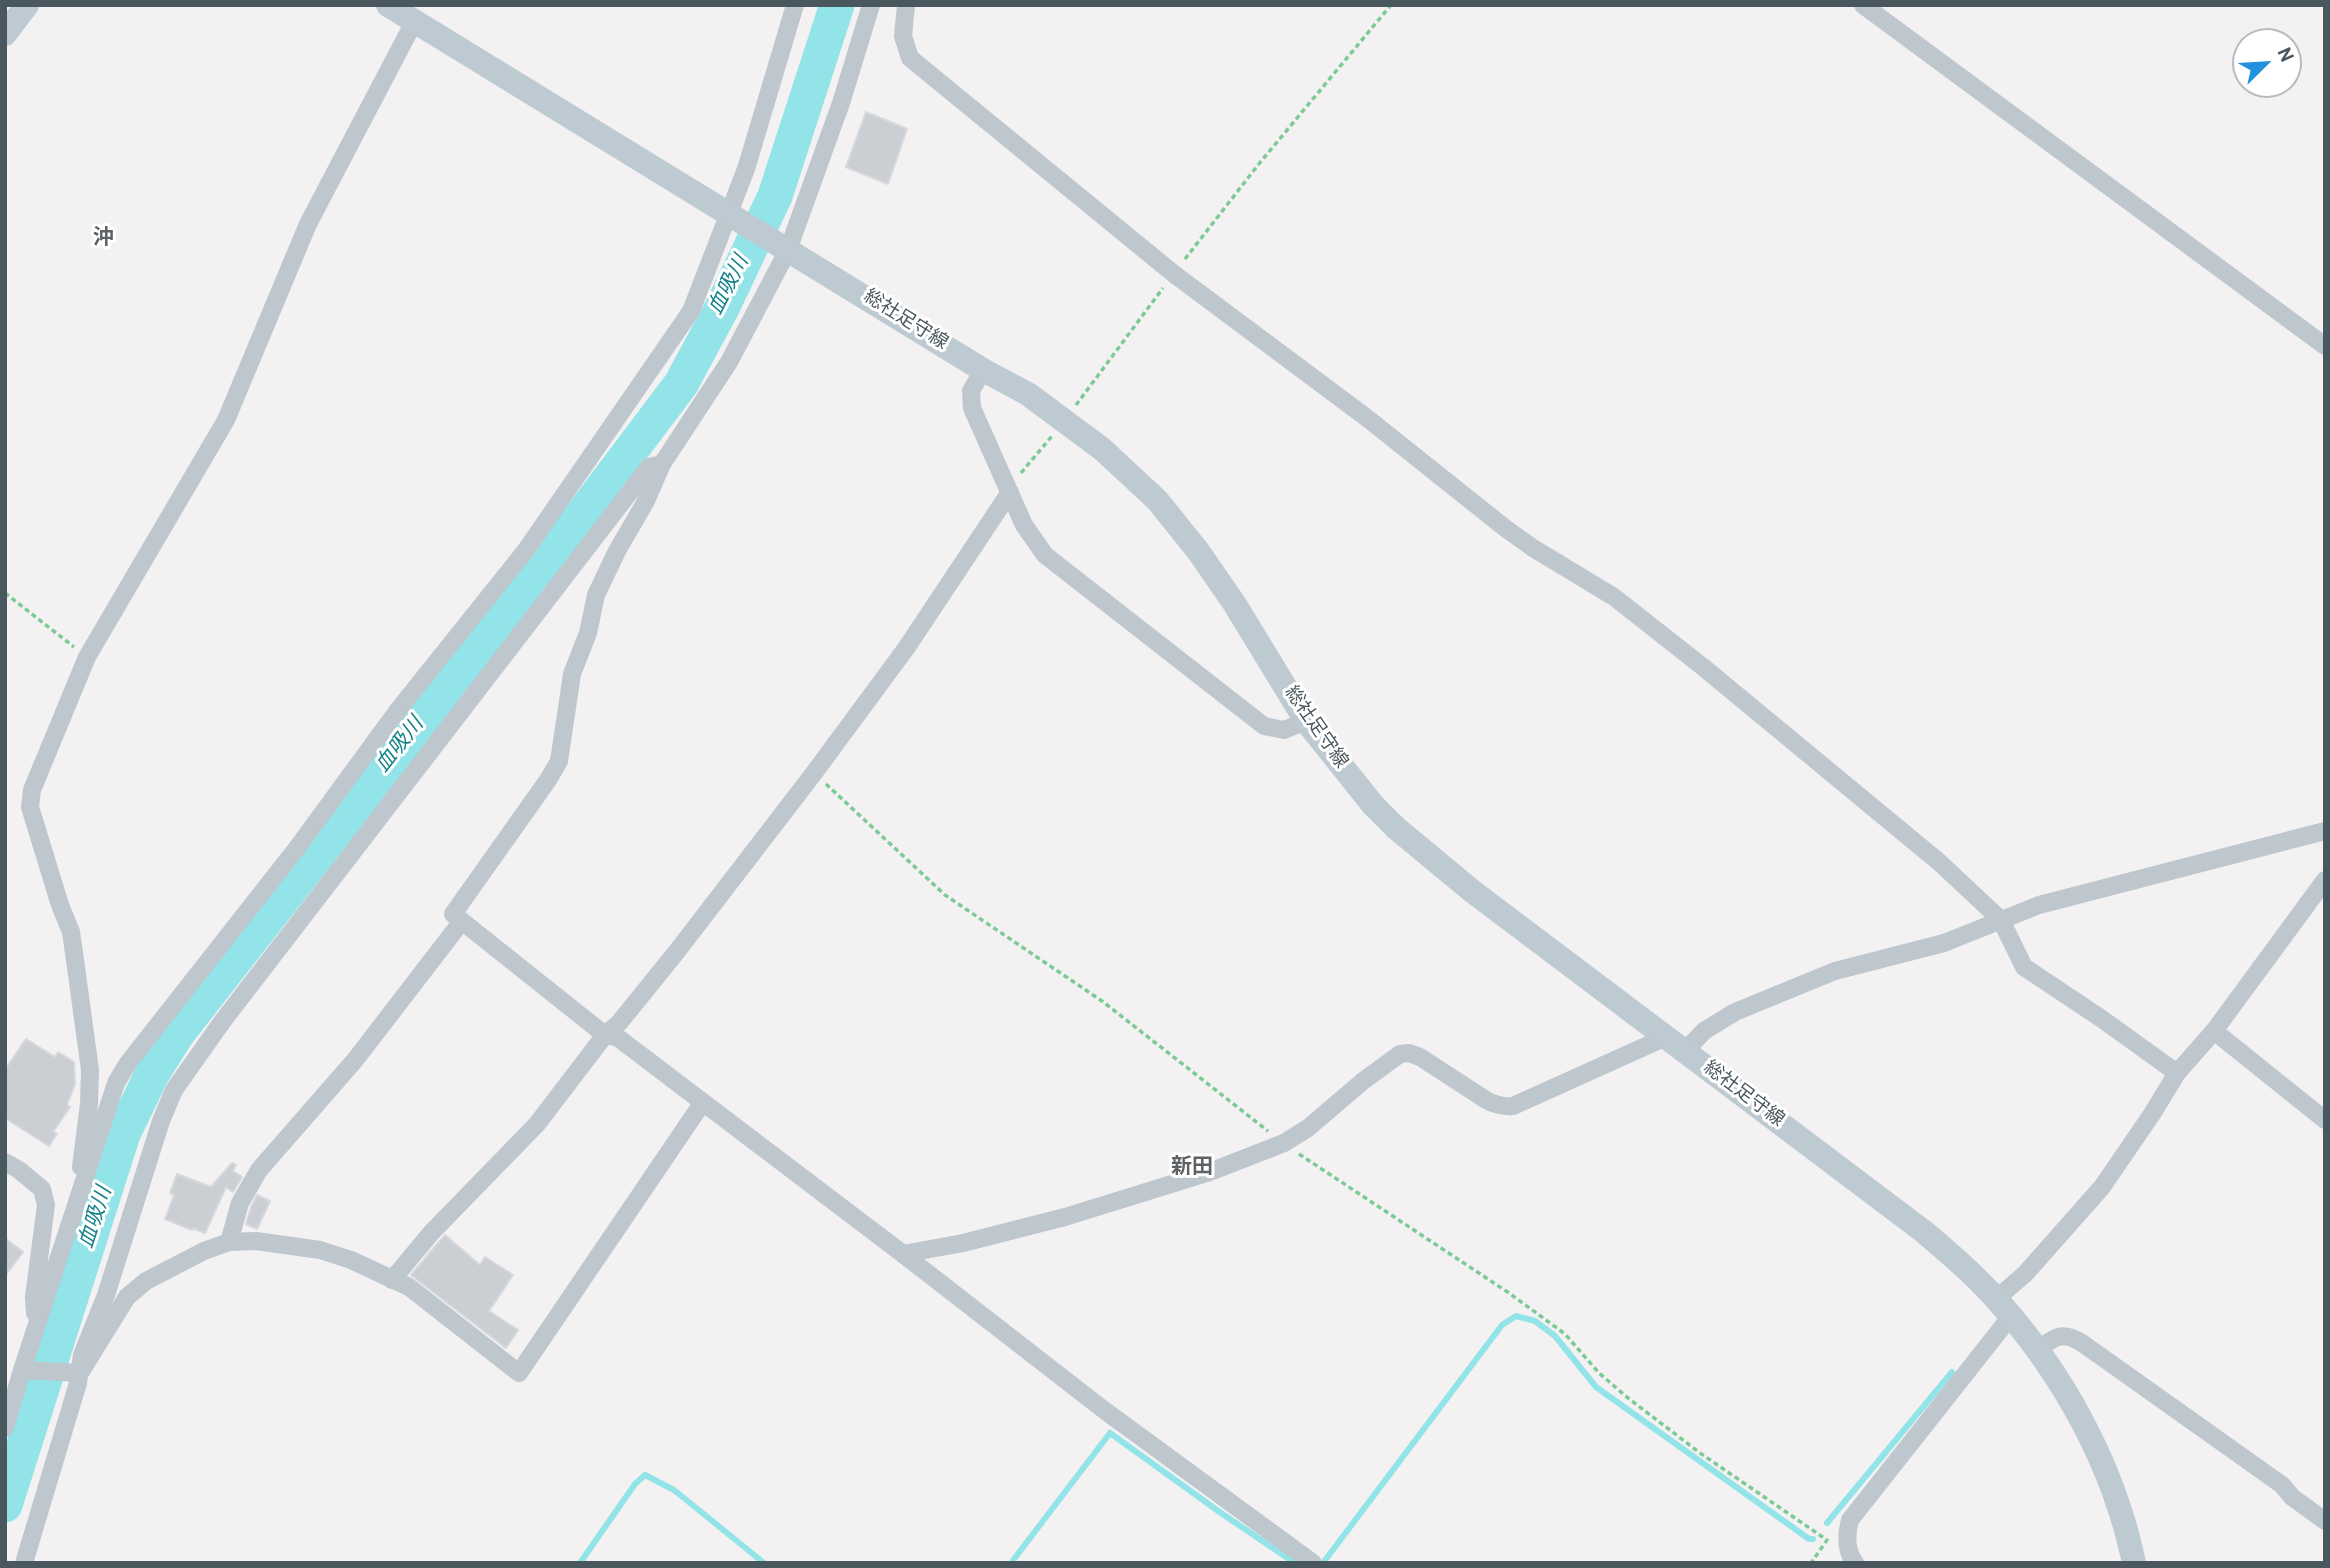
<!DOCTYPE html>
<html>
<head>
<meta charset="utf-8">
<style>
	body { margin:0 }
	#map { position:relative; width:2330px; height:1568px; overflow:hidden; background:#f3f1f1; font-family:Overpass,sans-serif }
	canvas { display:block }
	.frame { position:absolute; inset:0; border:7px solid #49575e; pointer-events:none }
	.north { position:absolute; left:2232px; top:28px; width:70px; height:70px; box-sizing:border-box; background:#fff; border:2px solid #b6bcbf; border-radius:50%; rotate:66deg; font-size:19px; font-weight:700; line-height:28px; text-align:center; color:#49575e }
	.north::after { content:''; display:block; margin:auto; width:24px; height:32px; background:#2290dc; clip-path:polygon(50% 0,100% 100%,50% 72%,0 100%) }
</style>
</head>
<body>
<div id="map">
<canvas width="2330" height="1568"></canvas>
<div class="frame"></div>
<div class="north">N</div>
</div>
<script>
const g = document.querySelector('canvas').getContext('2d');
g.lineJoin = 'round';
function trace(path, color, width, dash) {
  g.strokeStyle = color;
  g.lineWidth = width;
  g.lineCap = dash ? 'butt' : 'round';
  g.setLineDash(dash || []);
  g.stroke(path);
}
function fill(path, color) {
  g.fillStyle = color;
  g.fill(path, 'evenodd');
}
function write(font, color, halo, rows, align = 'center') {
  g.font = font + ' Overpass,"Noto Sans JP",sans-serif';
  g.lineWidth = 6;
  g.setLineDash([]);
  g.textBaseline = 'middle';
  g.strokeStyle = halo;
  g.fillStyle = color;
  for (const [text, x, y, turn = 0] of rows) {
    g.save();
    g.translate(x, y);
    g.rotate((+turn || 0) * Math.PI / 180);
    g.textAlign = isNaN(turn) ? turn : align;
    if (halo) g.strokeText(text, 0, 0);
    g.fillText(text, 0, 0);
    g.restore();
  }
}
trace(new Path2D(`
	M1827,1523L1952,1372
	M580,1563L635,1484L645,1475L674,1490L764,1563
	M1011,1563L1110,1433L1221,1513L1295,1563
	M1323,1563L1502,1325L1516,1316L1535,1321L1555,1336L1596,1387L1809,1539H1813`), '#92e4e8', 6);
trace(new Path2D(`
	M5,1505L123,1134L152,1074L177,1034L558,547L681,384L722,308L775,196L837,5`), '#92e4e8', 35);
const building = new Path2D(`
	M866,112L907,129L888,184L846,167Z
	M26,1039L55,1057L58,1052L74,1062L75,1084L67,1105L70,1107L53,1132L57,1134L49,1146L5,1118V1070Z
	M232,1163L236,1165L233,1171L242,1177L233,1192L226,1187L205,1233L193,1228L192,1230L165,1219L174,1195L170,1193L177,1174L211,1187Z
	M257,1195L270,1201L257,1229L246,1224L251,1207Z
	M445,1235L480,1265L485,1257L513,1275L489,1311L518,1330L506,1348L411,1275Z
	M5,1238L23,1252L5,1276Z`);
fill(building, '#cbcfd3');
trace(building, '#d5d8dc', 2);
trace(new Path2D(`
	M1185,259L1258,165L1391,5
	M1076,405L1163,288
	M1021,473L1052,436
	M5,593L74,647
	M826,784L945,895L1102,1001L1268,1131
	M1299,1154L1509,1293L1565,1334L1599,1373L1628,1398L1700,1453L1827,1540L1811,1563`), '#7cca97', 3.5, [5, 3.5]);
trace(new Path2D(`
	M871,5L841,103L788,250L729,362L662,464L646,501L617,551L596,595L588,633L572,674L559,761L548,780L453,914L605,1035L617,1037L903,1254L1104,1410L1313,1563
	M906,5L903,36L910,58L1174,274L1367,418L1505,528L1533,548L1614,597L1703,667L1939,862L2001,920L2024,967L2102,1019L2177,1073
	M1863,5L2325,346
	M983,370L971,391L972,408L1024,525L1045,555L1264,726L1284,730L1306,721
	M2214,1031L2325,1120
	M1685,1051L1704,1031L1735,1012L1835,971L1944,943L2039,905L2325,831
	M5,1162L19,1170L42,1189L46,1205L34,1297L35,1313
	M81,1167L89,1104L90,1070L75,960L71,932L60,905L30,807L32,790L87,657L226,420L308,224L414,22
	M229,1242L240,1203L259,1170L355,1060L462,921
	M903,1254L963,1243L1065,1217L1207,1173L1284,1143L1308,1128L1363,1081L1400,1054L1409,1053L1420,1057L1486,1100C1495,1105 1502,1107 1513,1106L1666,1037
	M392,1280L431,1233L537,1124L605,1035L619,1023L678,950L814,773L907,647L1010,492
	M1996,1299L2025,1274L2102,1187L2152,1114L2177,1073L2214,1031L2325,880
	M2038,1351C2054,1336 2062,1331 2082,1343L2282,1485L2292,1497L2325,1521
	M22,1370L80,1373L127,1297L146,1281L204,1251L229,1242L256,1241L320,1250L351,1260L409,1287L519,1373L703,1102
	M5,1428L22,1370L116,1083L128,1063L297,848L398,710L526,550L691,311L746,169L795,5
	M24,1563L78,1383L82,1355L106,1295L161,1121L174,1090L222,1022L649,467L662,464
	M1855,1563C1845,1550 1846,1535 1850,1520L2011,1316`), '#bdc7cd', 18);
trace(new Path2D(`
	M388,5L983,370L1028,394L1102,449L1157,500L1198,551L1234,603L1306,721L1373,805L1396,828L1472,891L1923,1231C1949,1253 1975,1275 1997,1300C2063,1373 2114,1466 2134,1563
	M5,34L27,5`), '#becad1', 24);
write('19px', '#49575e', '#fff', [
	["総社足守線",905,321,32],
	["総社足守線",1315,728,55],
	["総社足守線",1743,1095,37]
]);
write('bold 21px', '#5e6265', '#fff', [
	["沖",103,240],
	["新田",1192,1169]
]);
write('italic 21px', '#138388', '#fff', [
	["血吸川",730,286,-63],
	["血吸川",401,746,-52],
	["血吸川",97,1218,-72]
]);
</script>
</body>
</html>
